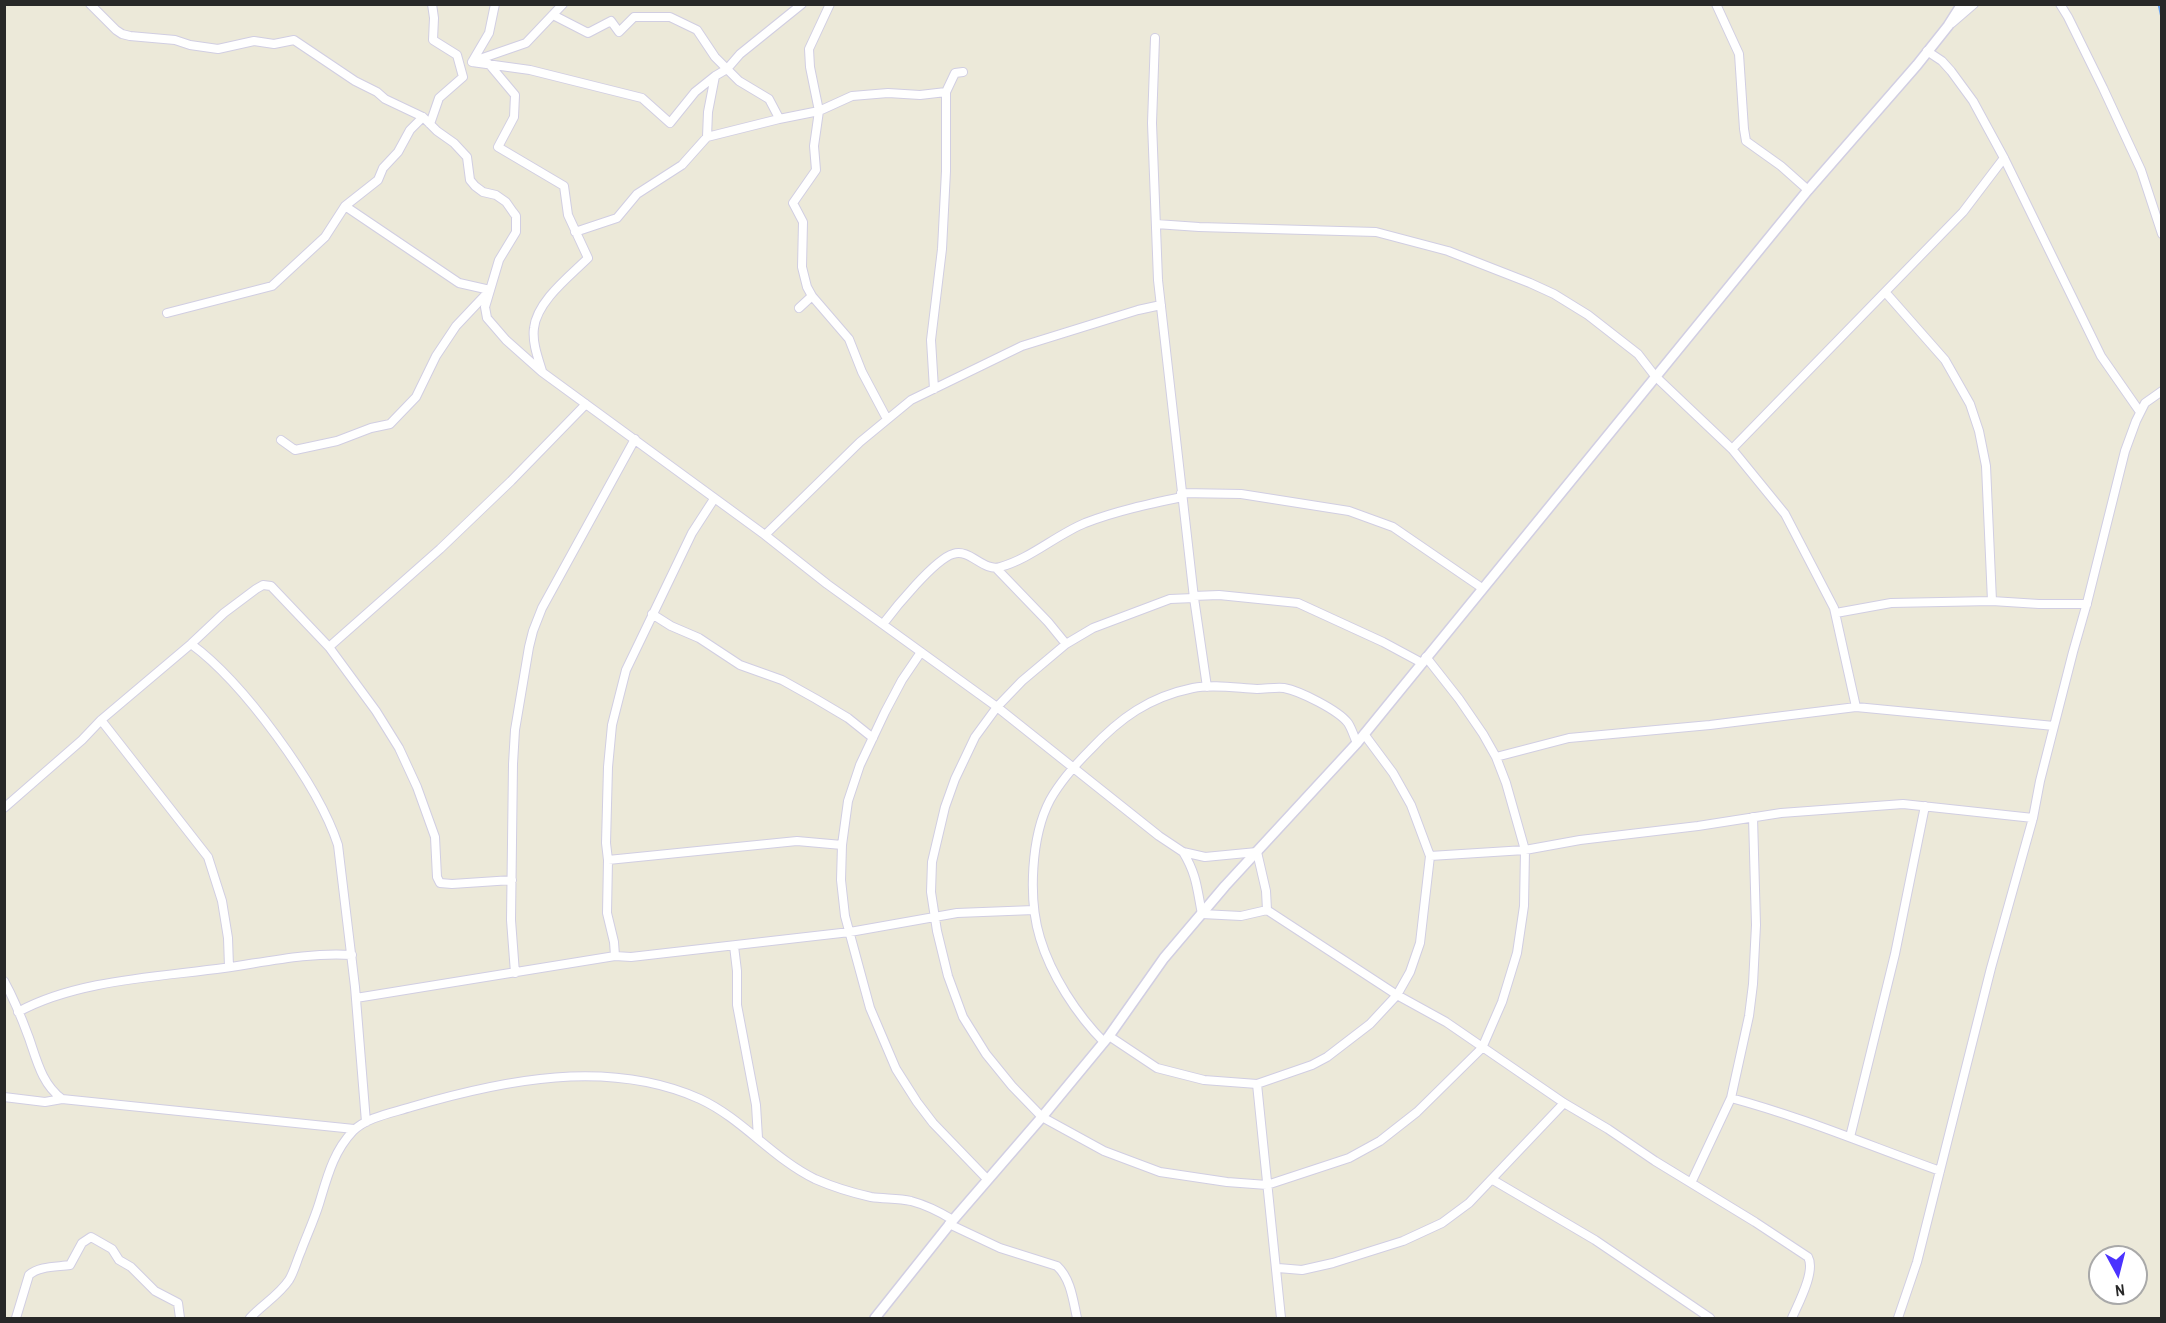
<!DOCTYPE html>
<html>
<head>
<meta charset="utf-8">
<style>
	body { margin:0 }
	#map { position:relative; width:2166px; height:1323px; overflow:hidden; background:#ece9d9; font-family:"Archivo Narrow",sans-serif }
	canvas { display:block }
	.frame { position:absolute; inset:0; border:6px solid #282828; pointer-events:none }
	.north { position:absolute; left:2088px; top:1245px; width:60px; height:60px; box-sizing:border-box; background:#fff; border:2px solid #a9a9a9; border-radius:50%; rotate:173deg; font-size:16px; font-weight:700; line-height:24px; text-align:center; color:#282828 }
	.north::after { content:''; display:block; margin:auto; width:21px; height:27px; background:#4b33ff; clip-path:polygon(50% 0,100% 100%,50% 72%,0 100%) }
</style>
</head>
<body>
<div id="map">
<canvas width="2166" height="1323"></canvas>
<div class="frame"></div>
<div class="north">N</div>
</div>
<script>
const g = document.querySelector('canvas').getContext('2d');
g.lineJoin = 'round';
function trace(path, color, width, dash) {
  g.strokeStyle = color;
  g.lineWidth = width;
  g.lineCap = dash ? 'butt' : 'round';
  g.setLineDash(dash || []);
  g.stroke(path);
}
trace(new Path2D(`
	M2159,4L2162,18`), '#67a3f3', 3);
const minor = new Path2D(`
	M90,4L116,30L122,34L130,36L175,40L190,45L218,49L254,41L274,44L294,40L355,81L377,92L385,99L423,117L437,131L454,143L467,157L470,180L475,186L483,192L496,195L506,202L513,212L516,216V232L499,260L485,307L487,318L506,340L542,372L765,535L827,584L997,707L1159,836L1183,852L1205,857L1257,852L1266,891L1267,910L1397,995L1446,1022L1564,1103L1608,1129L1655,1161L1755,1222L1808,1257C1816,1271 1798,1304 1792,1318
	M1716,4L1739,54L1744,129L1746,141L1781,166L1808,190
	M2060,4L2068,17L2103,88L2141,170L2162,234
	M553,15L588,33L611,21L619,32L634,17H670L697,30L715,57L739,81L769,99L779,118
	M1952,23L1974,4
	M1155,38L1152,123L1158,280L1194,598L1207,687
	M1927,51L1942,61L1951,71L1973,101L2004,158L2101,356L2140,412
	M474,61L526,43L563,4
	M472,62L530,70L642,98L670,123L695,92L715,76
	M472,62L489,33L495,4
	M489,64L515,95L514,117L498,147L564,186L568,215L588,258C570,276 537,301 534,328C532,342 538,358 542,371
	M430,124L439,98L463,77L457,55L433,40L434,18L432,4
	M707,137L708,112L715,76L727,69L740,54L802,4
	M1156,224L1199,227L1376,232L1448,251L1530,283L1554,294L1588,315L1638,354L1655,376L1732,449L1785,514L1834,608L1856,707
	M575,232L617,218L637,194L682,165L707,137L779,119L819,111L810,67L809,49L830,4
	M1886,293L1945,360L1970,404L1979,431L1986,466L1992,601
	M812,296L849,339L862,372L887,419
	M799,308L812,296L807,287L802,267L803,222L793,203L816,170L814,146L819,111L852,96L888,93L920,95L946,92L955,73L963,72
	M167,313L272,286L325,237L345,206L378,180L383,168L398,152L410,130L423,117
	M934,389L931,340L942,249L946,171V92
	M281,440L295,450L337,441L371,428L390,424L416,397L436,356L456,326L490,290L459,283L345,206
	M1732,449L1963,212L2004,158
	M1181,493L1241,494L1349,511L1393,527L1482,588
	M765,535L860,442L911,400L1022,346L1138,310L1161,305
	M996,568L1048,622L1066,644
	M1193,596L1219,595L1298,603L1383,642L1422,663
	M1194,598L1170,599L1093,628L1066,644L1022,681L997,707L975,737L955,779L945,807L932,862L931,892L937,931L948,976L963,1017L986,1054L1012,1086L1042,1117L1104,1151L1160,1172L1227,1182L1267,1185L1349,1158L1380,1141L1417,1112L1482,1048L1502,1002L1517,953L1524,906L1525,850L1506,783L1496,757L1483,734L1459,699L1426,657
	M1836,613L1891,603L1992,601L2039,604H2087
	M652,614L671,626L699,638L740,665L782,680L816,699L848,718L873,738
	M883,624C895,608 935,559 953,554C970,548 983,572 1000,567C1030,559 1056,535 1085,523C1116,511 1149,504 1182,497
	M191,644C243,682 318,784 338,845L355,987L366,1122
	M329,647L440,549L511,481L586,404
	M921,652L902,680L885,712L860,765L848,801L842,845L841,880L845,916L870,1008L896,1069L917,1102L933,1123L987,1179
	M101,720L208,857L222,901L228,938L229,967
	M1496,757L1569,738L1710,725L1856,707L2054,726
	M4,808L82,740L101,720L191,644L224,613L256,589L263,585L271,586L329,647L376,711L399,748L417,787L435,837L437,877L440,883L452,884L512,880
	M1183,852C1197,875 1197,889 1202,914L1241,916L1267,910
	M1430,856L1525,850L1580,840L1698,826L1781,813L1903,804L2033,818
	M608,860L797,841L842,845
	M734,946L737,971V1005L756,1105L758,1138
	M615,956L614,942L607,913L608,860L606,843L608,767L612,725L626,670L692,533L714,499
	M515,973L511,920L513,764L515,730L529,647L533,631L542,608L635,439
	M4,981C14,999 22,1019 29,1038C37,1061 42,1084 62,1099L354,1129
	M356,998L615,956L631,957L850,932L957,913L1034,910
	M18,1012C76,980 158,977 224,968C266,962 310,952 352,955
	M1109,1036L1157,1068L1204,1080L1257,1084L1312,1065L1327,1057L1370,1024L1397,995L1410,972L1420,943L1430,856L1411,805L1393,773L1364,734
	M1104,1042C1077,1015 1051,975 1040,938C1028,899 1031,836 1050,800C1060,782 1075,765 1090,750C1120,718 1149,697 1193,688C1213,684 1237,688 1257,689C1266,689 1276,687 1284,688C1300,691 1338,710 1348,723C1352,729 1354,737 1357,743
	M1257,1084L1281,1318
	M4,1097L45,1102L62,1099
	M1731,1098C1802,1117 1870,1146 1940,1171
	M1850,1137L1895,954L1925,806
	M1493,1180L1595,1240L1710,1318
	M1691,1183L1731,1098L1749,1016L1753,984L1756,925L1753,817
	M949,1224L1000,1248L1057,1266C1071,1279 1073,1300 1077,1318
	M1278,1268L1302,1270L1333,1263L1403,1241L1442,1223L1469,1203L1564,1103
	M16,1318L29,1275C39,1266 57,1267 70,1265L82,1243L91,1237L112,1249L119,1260L131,1267L155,1291L178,1303L180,1318
	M250,1318C262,1305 279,1295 289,1280C294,1272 297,1260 301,1251C307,1235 314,1220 319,1204C327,1178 333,1152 353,1131C367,1117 392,1113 411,1107C503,1080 608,1058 700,1099C743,1119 772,1158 815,1179C831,1186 853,1193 871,1197C884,1199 898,1198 911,1201C926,1205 940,1212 953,1220
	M1898,1318L1917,1262L1991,968L2033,818L2040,781L2073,652L2087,603L2125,451L2136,421L2145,403L2162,391`);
const tertiary = new Path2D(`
	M875,1318L953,1220L1042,1117L1109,1036L1164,958L1225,886L1357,743L1808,190L1917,65L1948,26L1962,4`);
trace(minor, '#d1cee2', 10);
trace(tertiary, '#d1cee2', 12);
trace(minor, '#fff', 8);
trace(tertiary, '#fff', 9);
</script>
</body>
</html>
